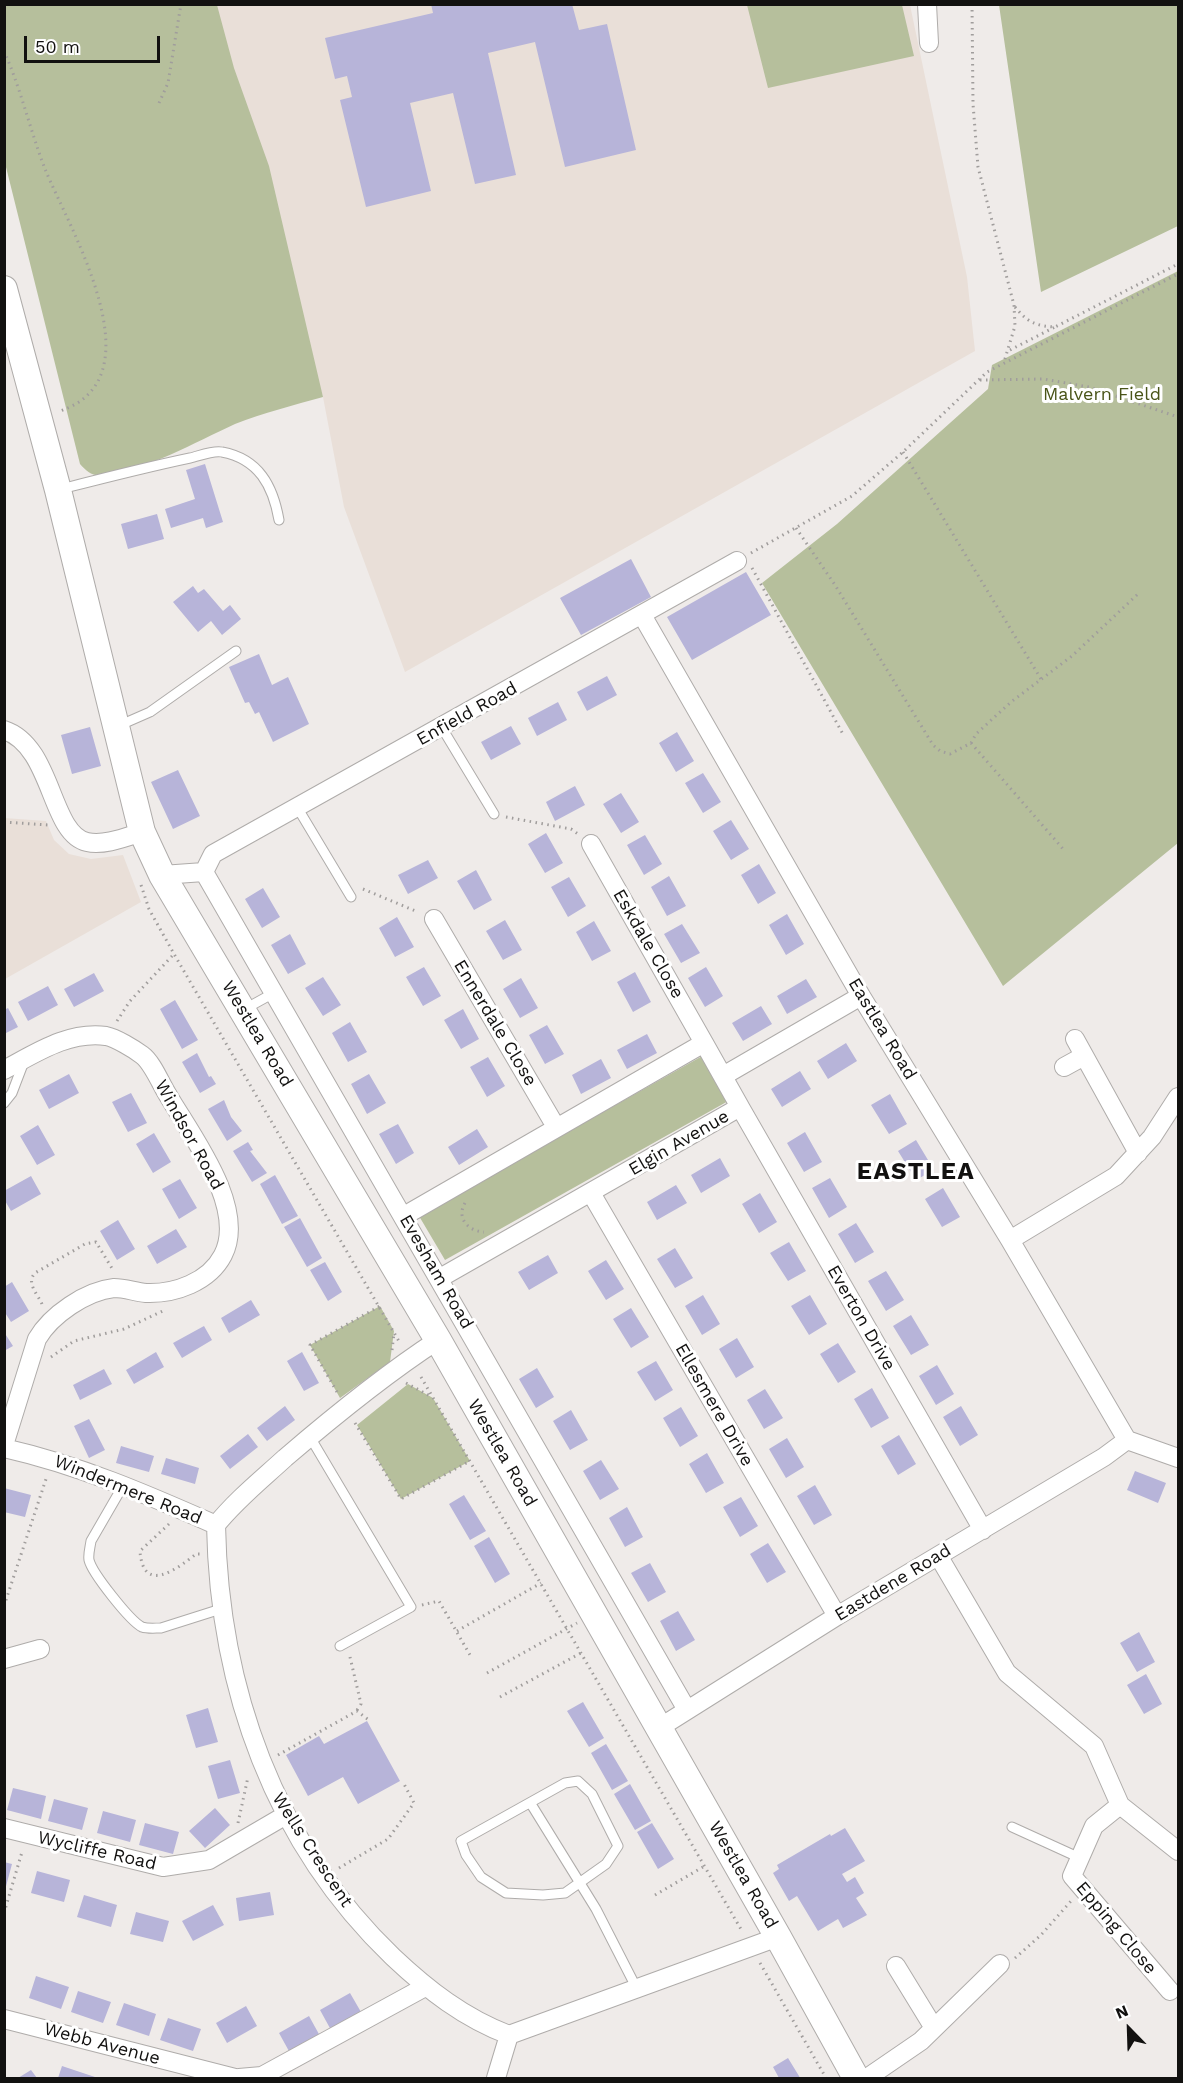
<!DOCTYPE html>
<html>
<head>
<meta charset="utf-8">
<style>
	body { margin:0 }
	#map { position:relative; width:1183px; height:2083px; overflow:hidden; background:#efebe9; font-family:"Work Sans",sans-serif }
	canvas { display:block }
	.frame { position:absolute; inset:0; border:6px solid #121110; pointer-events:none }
	.north { position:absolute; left:1099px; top:1999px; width:60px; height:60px; -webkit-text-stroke:4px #fff; paint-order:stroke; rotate:337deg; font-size:16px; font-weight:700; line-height:24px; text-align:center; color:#121110 }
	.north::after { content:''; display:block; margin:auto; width:21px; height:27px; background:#121110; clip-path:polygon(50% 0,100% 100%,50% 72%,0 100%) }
	.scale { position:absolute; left:24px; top:36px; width:136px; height:27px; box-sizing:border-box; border:3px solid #121110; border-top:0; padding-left:8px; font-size:18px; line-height:21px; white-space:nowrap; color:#121110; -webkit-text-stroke:4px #fff; paint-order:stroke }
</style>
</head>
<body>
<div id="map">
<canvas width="1183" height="2083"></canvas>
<div class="frame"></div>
<div class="north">N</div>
<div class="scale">50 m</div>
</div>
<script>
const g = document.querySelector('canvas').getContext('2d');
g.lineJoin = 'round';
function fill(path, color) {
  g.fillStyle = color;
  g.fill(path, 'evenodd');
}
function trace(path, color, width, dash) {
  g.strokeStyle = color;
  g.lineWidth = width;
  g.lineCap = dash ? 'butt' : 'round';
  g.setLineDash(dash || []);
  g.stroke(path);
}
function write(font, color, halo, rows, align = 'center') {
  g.font = font + ' "Work Sans",sans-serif';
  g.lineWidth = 6;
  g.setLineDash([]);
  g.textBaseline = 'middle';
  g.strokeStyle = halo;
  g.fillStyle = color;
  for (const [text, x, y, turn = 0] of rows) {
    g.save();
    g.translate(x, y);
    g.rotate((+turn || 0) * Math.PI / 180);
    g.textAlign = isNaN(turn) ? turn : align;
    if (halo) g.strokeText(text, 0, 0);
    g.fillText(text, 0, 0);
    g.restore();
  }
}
fill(new Path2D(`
	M202,5H910L967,277L975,351L405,672L344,507L323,397Z
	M4,818L46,821L54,840L69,854L91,859L123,855L141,902L5,979Z`), '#e9dfd8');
fill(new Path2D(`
	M4,5H217L234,68L269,166L323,397C294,405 263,413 235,424C193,443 150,469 103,475C93,477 86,471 80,464L5,163Z
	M747,5H902L914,56L768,88Z
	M999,5H1178V226L1041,292Z
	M1178,271V843L1003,986L762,583L837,524L988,389L992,365Z
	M704,1055L730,1100L445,1260L419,1216Z
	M380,1306L394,1331L390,1362L340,1398L310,1345Z
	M408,1384L433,1398L470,1461L401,1499L357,1425Z`), '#b6bf9c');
fill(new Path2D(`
	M431,4H572L579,30L607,24L636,150L565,167L535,42L488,53L516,175L475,184L453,93L410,103L431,191L366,207L340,100L352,97L347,76L335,79L325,38L433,13Z
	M205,464L223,522L206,528L203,518L171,528L165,509L195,499L186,470Z
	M157,514L164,539L128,549L121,524Z
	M631,559L651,597L581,635L560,598Z
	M746,572L771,615L692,660L667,617Z
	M193,586L198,593L204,589L223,611L230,605L241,619L222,635L211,621L198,632L173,602Z
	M259,654L272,685L288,677L309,724L273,742L259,712L255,714L249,702L245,703L229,667Z
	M607,676L617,695L587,711L577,692Z
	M558,702L567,720L537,736L528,718Z
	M511,726L521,744L491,760L481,742Z
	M90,727L101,766L72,774L61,735Z
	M677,732L694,761L676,772L659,743Z
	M178,770L200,816L173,829L151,782Z
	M703,773L721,802L703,813L685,783Z
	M575,786L585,805L555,821L546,802Z
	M621,793L639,822L621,833L603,804Z
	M731,820L749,849L731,860L713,831Z
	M546,833L563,863L545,873L528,844Z
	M645,835L662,864L644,875L627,845Z
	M428,860L438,878L408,894L398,875Z
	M759,864L776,893L758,904L741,875Z
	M476,870L492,900L474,910L457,881Z
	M669,876L686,906L667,916L651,887Z
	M569,877L586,906L568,917L551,887Z
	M263,888L280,917L262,928L245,899Z
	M787,914L804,944L786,955L769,925Z
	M397,917L414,947L395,957L379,928Z
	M505,920L522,950L503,960L486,931Z
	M594,921L611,951L592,961L576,932Z
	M682,924L700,953L681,963L664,934Z
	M290,934L306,964L288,974L271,945Z
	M424,967L441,996L423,1006L406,977Z
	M706,967L723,996L705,1007L688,978Z
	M635,972L651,1002L633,1012L617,982Z
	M94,973L104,991L74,1007L64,989Z
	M323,977L341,1005L323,1016L305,988Z
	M521,978L538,1008L520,1018L503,989Z
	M806,979L817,997L787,1014L777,996Z
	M48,986L58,1005L28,1021L18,1002Z
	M175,1000L198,1040L182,1049L160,1009Z
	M761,1006L772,1024L743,1041L732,1023Z
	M8,1008L18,1027L4,1034V1010Z
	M463,1009L479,1039L461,1049L444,1020Z
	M350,1022L367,1052L348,1062L332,1033Z
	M547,1025L564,1054L545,1064L529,1035Z
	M647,1034L657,1053L627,1069L617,1050Z
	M846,1043L857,1061L828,1079L817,1061Z
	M197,1053L209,1077L211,1076L216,1084L200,1093L182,1062Z
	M488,1057L505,1086L487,1097L470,1067Z
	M601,1059L611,1078L581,1094L572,1075Z
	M800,1071L811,1089L782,1107L771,1089Z
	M69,1074L79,1093L49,1109L39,1090Z
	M369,1074L386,1103L367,1114L351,1084Z
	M131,1093L147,1123L128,1132L112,1102Z
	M890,1094L907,1124L889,1134L871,1105Z
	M224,1100L231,1117L242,1131L227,1141L208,1109Z
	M398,1124L414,1153L396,1164L379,1134Z
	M38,1125L55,1155L37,1165L20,1136Z
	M477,1129L488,1147L459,1165L448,1147Z
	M805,1132L822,1162L804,1172L787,1143Z
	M154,1133L171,1162L153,1173L136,1144Z
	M916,1140L934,1170L916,1180L898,1151Z
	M248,1142L253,1150L250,1151L267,1173L252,1182L233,1151Z
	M720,1158L730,1176L701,1193L691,1175Z
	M275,1175L298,1216L282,1224L260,1184Z
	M31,1176L41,1194L11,1211L4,1199V1191Z
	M830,1178L847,1207L829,1218L812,1188Z
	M180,1179L197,1208L179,1219L162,1189Z
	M676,1185L687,1203L657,1220L647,1202Z
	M943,1188L960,1217L942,1227L925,1199Z
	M760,1193L777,1222L759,1233L742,1204Z
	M300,1218L322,1258L307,1267L284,1227Z
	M118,1220L135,1249L117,1260L100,1231Z
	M856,1223L874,1252L855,1263L838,1234Z
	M176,1229L187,1247L157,1264L147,1246Z
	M789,1242L806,1271L788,1281L770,1253Z
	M675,1248L693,1278L675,1288L657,1259Z
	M548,1255L558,1273L529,1290L518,1272Z
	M606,1260L624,1289L606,1300L588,1271Z
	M325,1262L342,1292L328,1301L310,1270Z
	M886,1271L904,1300L886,1311L868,1281Z
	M12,1282L29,1311L11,1322L4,1311V1287Z
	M703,1295L720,1324L702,1335L685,1306Z
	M810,1295L827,1324L809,1335L791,1306Z
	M251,1300L260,1315L229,1333L221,1318Z
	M631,1308L649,1337L631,1348L613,1319Z
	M911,1315L929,1345L911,1355L893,1326Z
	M204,1326L212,1340L182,1358L173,1343Z
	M4,1332L13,1346L4,1351Z
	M737,1338L754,1367L736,1378L719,1349Z
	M838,1343L856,1372L838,1383L820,1354Z
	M156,1352L164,1367L134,1384L126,1370Z
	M302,1352L319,1383L304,1391L287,1361Z
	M656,1361L673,1390L655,1401L637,1372Z
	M937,1365L954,1394L936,1405L919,1376Z
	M537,1368L554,1397L536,1408L519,1379Z
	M104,1369L112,1384L80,1400L73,1385Z
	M872,1388L889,1418L871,1428L854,1399Z
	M765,1389L783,1418L764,1429L747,1400Z
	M285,1406L295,1420L267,1441L257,1428Z
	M961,1406L978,1435L960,1446L943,1417Z
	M681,1407L698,1436L680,1447L663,1418Z
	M571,1410L588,1440L570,1450L553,1421Z
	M89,1419L105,1450L89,1458L74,1426Z
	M248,1434L258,1447L230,1469L220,1456Z
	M899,1435L916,1464L898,1475L881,1446Z
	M787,1438L804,1467L786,1478L769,1449Z
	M121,1446L154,1456L149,1472L116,1463Z
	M707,1453L724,1483L706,1493L689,1464Z
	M166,1458L199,1468L195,1484L161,1474Z
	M601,1460L619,1489L600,1500L583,1471Z
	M1135,1471L1166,1483L1158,1503L1127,1490Z
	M815,1485L832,1515L814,1525L797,1496Z
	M4,1488L31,1495L25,1517L4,1512Z
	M464,1495L486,1531L470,1540L449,1504Z
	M741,1497L758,1526L740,1537L723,1507Z
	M627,1507L643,1537L625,1547L609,1518Z
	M489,1537L510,1574L495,1583L474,1546Z
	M768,1543L786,1572L767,1583L750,1554Z
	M650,1563L666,1592L648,1602L631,1573Z
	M678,1611L695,1640L676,1651L660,1621Z
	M1139,1632L1155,1662L1137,1672L1120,1643Z
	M1146,1674L1162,1704L1144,1714L1127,1685Z
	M583,1702L604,1738L589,1747L567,1711Z
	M208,1708L218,1742L196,1748L186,1715Z
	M367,1721L400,1781L358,1804L343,1777L308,1796L286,1755L319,1736L324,1744Z
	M606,1744L628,1781L612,1790L591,1753Z
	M230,1760L240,1793L218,1799L208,1766Z
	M630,1784L651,1821L635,1830L614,1794Z
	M13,1788L46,1796L41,1819L7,1810Z
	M54,1799L88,1808L82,1830L48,1821Z
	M215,1808L230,1825L205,1848L189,1831Z
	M103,1811L136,1820L130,1842L97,1833Z
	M145,1823L179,1832L173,1854L139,1845Z
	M652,1823L674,1859L658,1869L637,1832Z
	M845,1828L865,1861L842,1874L847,1882L855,1877L864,1893L856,1898L867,1915L843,1928L838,1919L818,1931L797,1896L789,1901L773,1873L779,1869L777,1865L830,1834L831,1836Z
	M4,1862L12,1864L5,1890H4Z
	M37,1871L70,1880L64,1902L31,1893Z
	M270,1892L274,1915L239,1921L236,1898Z
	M84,1895L117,1905L111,1927L77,1917Z
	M213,1905L224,1925L193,1941L182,1921Z
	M136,1912L169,1921L163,1942L130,1934Z
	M36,1976L69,1987L61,2009L29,1998Z
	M78,1991L111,2002L103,2023L71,2012Z
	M350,1993L361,2012L331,2030L320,2010Z
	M124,2003L156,2014L149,2036L116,2025Z
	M246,2006L257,2026L227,2043L216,2023Z
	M309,2016L320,2036L290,2053L279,2033Z
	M168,2018L201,2029L193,2051L160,2040Z
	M788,2058L799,2076L800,2078H779L773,2067Z
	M62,2066L98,2078H58Z
	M31,2070L37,2078H18Z`), '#b7b4d9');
const service = new Path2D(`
	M61,489C104,478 147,467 190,458C199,456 213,450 222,452C259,459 273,486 279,520
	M118,726L150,712L236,651
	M442,728L494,814
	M297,807L351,897
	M243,1010L272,994
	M4,1103L12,1093L25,1059
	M310,1437L411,1607L340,1646
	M124,1484L91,1541C90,1548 88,1554 89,1560C92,1573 130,1621 142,1627C148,1629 155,1628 161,1628L224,1608
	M578,1781L592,1794L618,1846L606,1864L565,1893L543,1895L506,1893L481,1877L466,1855L461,1841L565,1783Z
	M531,1804L596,1909L637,1989
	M1012,1827L1080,1858`);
const minor = new Path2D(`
	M927,4L929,43
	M642,615L861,996L1010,1240L1127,1440
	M4,730C53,746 50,834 87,842C104,846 126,837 142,832
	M591,844L704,1043
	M204,872L687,1710
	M204,872L213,854L737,561
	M162,875L204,872
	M434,919L556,1127
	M1075,1039L1138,1153
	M1064,1067L1084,1056
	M4,1070C36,1053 68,1031 106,1036C116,1038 134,1049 142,1055C153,1063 161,1085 169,1097C192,1136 247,1208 223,1255C209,1282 175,1294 146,1293C135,1292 125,1288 114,1288C86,1291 51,1315 37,1339L4,1445
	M723,1076L861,996
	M740,1107L983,1530
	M591,1193L837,1616
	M404,1216L704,1043L740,1107L440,1278
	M1010,1240L1116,1176L1152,1137L1178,1097
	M438,1340C384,1375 334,1416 285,1458C261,1480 236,1500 216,1525C219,1688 274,1843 393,1957C428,1990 464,2018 509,2035L778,1937
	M1127,1440L1178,1458
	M4,1448C79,1465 146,1494 216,1525
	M939,1557L1007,1673L1094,1746L1120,1805L1178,1851
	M4,1659L40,1649
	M659,1728L837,1616L1104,1457L1127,1440
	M1120,1805L1094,1826L1072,1876L1170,1991
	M4,1828L163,1867L209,1860L286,1815
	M896,1966L934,2028
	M4,2019L235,2078
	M239,2078L262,2076L425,1987
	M496,2078L509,2035
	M867,2078L921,2041L1000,1964`);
const secondary = new Path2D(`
	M4,289L58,490L142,832L162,875L438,1340L778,1937L856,2078`);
trace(service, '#afacaa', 11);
trace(minor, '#afacaa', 20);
trace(secondary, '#afacaa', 28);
trace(new Path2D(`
	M972,4L973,104L978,167L1014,305L1015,326L1004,362
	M4,51C21,89 30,130 45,169C69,228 160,378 60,411
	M159,103L168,83L181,4
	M1015,307C1027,322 1036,326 1055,327L1178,264
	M1010,350L1055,327
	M980,380L1043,379L1089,387L1178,417
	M903,452L1041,679
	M796,528L835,585L933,745L940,751L950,754L971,743L976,734L1011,702L1072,656L1140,592
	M751,553L852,496L903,452L987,372L1178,274
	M752,568L844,736
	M971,743L1064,850
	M506,817L571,829L578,834
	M4,822L48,825
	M141,885L149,909L174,954L400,1343
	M363,889L418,912
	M117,1021L130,1001L174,954
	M465,1203C456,1218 468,1231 484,1232
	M42,1304C37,1293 26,1283 35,1273L85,1244L96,1242L113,1270
	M392,1350L394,1333
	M51,1357L74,1341L124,1329L165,1310
	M421,1377L742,1931
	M406,1383L432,1397
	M337,1392L310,1345L380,1306
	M355,1423L401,1499L470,1461
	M169,1524L140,1551C143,1595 177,1569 196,1554H202
	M422,1605L439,1601L470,1655
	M4,1606L47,1476
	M457,1631L541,1583
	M350,1657L361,1704L357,1710
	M487,1673L577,1623
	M500,1697L581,1653
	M278,1755L357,1711L370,1721
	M238,1823L248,1777
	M339,1868L388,1839L414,1803L404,1784
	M655,1895L703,1867
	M4,1913L22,1852
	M1015,1958L1041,1935L1071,1901
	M760,1963L826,2078`), '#a09d9c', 3, [1.5, 4.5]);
trace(service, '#fff', 9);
trace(minor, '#fff', 18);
trace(secondary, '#fff', 26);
write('18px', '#495418', '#fff', [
	["Malvern Field",1102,395]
]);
write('18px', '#121110', '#fff', [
	["Enfield Road",467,714,-29],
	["Eskdale Close",648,944,60],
	["Ennerdale Close",495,1023,59],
	["Eastlea Road",882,1029,59],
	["Westlea Road",257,1034,59],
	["Windsor Road",189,1135,61],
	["Elgin Avenue",679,1143,-30],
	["Evesham Road",436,1272,60],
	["Everton Drive",861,1318,60],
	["Ellesmere Drive",714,1405,60],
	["Westlea Road",502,1453,60],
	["Windermere Road",128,1490,22],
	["Eastdene Road",893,1583,-31],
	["Wells Crescent",312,1850,57],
	["Wycliffe Road",97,1851,13],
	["Westlea Road",743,1875,60],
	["Epping Close",1116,1928,50],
	["Webb Avenue",102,2044,15]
]);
g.letterSpacing = '1.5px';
write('bold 24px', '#121110', '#fff', [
	["EASTLEA",916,1172]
]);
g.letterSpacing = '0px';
</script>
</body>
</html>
